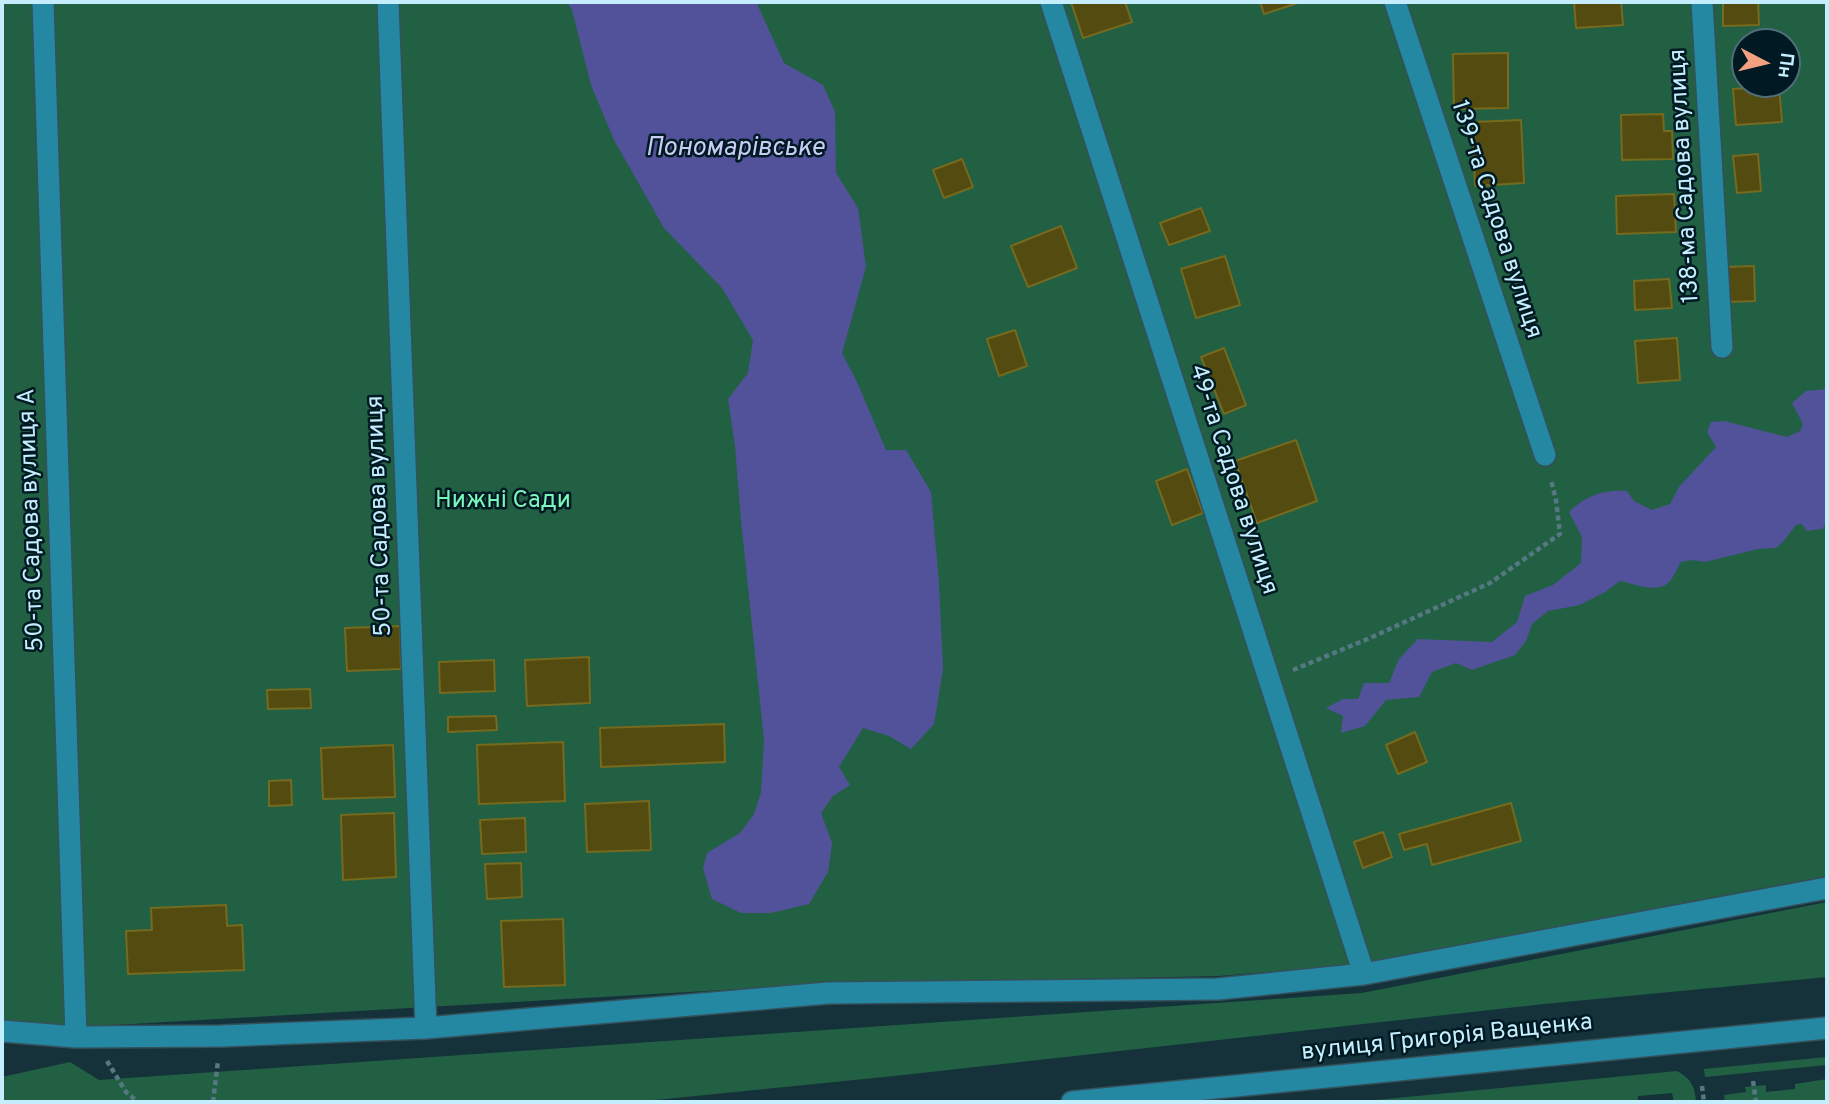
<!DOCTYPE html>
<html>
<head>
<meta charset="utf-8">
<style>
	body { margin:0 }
	#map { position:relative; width:1829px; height:1104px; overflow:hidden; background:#15323b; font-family:Overpass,sans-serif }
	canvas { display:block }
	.frame { position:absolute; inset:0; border:4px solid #c4eefd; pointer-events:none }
	.north { position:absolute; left:1731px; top:28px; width:70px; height:70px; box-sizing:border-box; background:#001922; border:2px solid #4e6e7a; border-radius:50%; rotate:97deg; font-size:19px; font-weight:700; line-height:28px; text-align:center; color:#c4eefd }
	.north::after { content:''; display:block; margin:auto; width:24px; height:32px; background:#f3a081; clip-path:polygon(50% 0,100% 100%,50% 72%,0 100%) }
</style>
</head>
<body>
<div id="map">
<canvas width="1829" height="1104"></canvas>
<div class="frame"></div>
<div class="north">Пн</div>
</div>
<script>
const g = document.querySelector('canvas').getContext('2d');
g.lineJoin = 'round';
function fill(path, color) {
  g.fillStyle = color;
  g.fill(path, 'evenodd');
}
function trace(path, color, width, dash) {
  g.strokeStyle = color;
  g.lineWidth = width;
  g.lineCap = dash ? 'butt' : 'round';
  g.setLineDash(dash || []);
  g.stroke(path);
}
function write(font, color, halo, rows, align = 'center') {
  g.font = font + ' Overpass,sans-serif';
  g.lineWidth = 5;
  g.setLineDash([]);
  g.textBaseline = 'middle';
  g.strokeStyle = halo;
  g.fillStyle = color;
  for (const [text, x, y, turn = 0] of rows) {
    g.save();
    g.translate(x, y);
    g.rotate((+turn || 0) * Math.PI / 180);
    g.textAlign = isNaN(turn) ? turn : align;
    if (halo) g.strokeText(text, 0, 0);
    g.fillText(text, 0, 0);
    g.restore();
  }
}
fill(new Path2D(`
	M2,2H1827V876L1352,965L1219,976L828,984L79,1027L2,1021ZM1745,42H1787V84H1745Z
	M1827,902V977L1544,1004L894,1076L635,1102H2V1077L70,1062L99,1080L1362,993Z
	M1827,1057V1065L1705,1077L1704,1069Z
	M1677,1071C1691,1079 1695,1086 1696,1102H1674L1672,1093L1638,1096V1102H1355Z
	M1827,1079V1102H1725L1724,1095L1746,1092L1745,1087L1766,1085V1092L1795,1089V1084Z`), '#226044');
fill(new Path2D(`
	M567,2H758V6L784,63L823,85L835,112L836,173L858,208L866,267L842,353L857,382L886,450H906L931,492L939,584L943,669L934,724L911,749L889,736L863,728L839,767L850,785L833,796L821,813L832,843L828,872L809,904L771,913H741L712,899L703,868L707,853L740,833L754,814L761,792L764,740L741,520L735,446L728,399L748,373L753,340L722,288L664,228L614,140L591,85L572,10Z
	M1827,389V522L1822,529L1807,531L1802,524L1796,525L1783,542L1776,548L1758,549L1705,562L1692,560L1681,562C1677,568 1674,577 1669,582C1657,594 1635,584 1620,581L1605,592L1580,605L1548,611L1532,624L1526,641L1515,655L1472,670L1456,663L1432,672L1419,697L1386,700L1365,726L1341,733L1343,716L1326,708L1343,699H1358L1364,683H1389L1399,659L1418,639L1492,642L1517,622L1525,596L1553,585L1581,563L1582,537L1569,512C1585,496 1604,489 1627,491L1634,501L1652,510L1670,504L1679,487L1716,447L1707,432L1711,422L1724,421L1787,437L1800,431L1803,424L1792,403L1806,391Z`), '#515299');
const building = new Path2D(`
	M1071,2H1125L1132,22L1083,38Z
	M1260,2H1301L1264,14Z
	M1574,2H1621L1623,25L1576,28Z
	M1723,2H1758L1759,25L1723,26Z
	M1508,53V108L1454,109L1453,54Z
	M1779,86L1782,122L1736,125L1733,89Z
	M1663,114L1664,131H1672L1673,159L1622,160L1621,115Z
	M1521,120L1524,183L1475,186L1472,122Z
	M1758,154L1761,191L1737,193L1733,156Z
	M962,159L973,187L944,198L933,170Z
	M1674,194L1676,232L1617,234L1616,196Z
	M1201,208L1210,231L1169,245L1160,223Z
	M1061,226L1077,268L1028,287L1011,246Z
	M1225,256L1240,305L1196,318L1181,269Z
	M1754,266L1755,301L1727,302L1725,267Z
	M1669,279L1672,308L1635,310L1634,281Z
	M1015,330L1027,366L999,376L987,339Z
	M1677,338L1680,380L1638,383L1635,341Z
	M1224,348L1246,405L1224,414L1201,357Z
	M1296,440L1317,501L1257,523L1235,461Z
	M1187,469L1203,513L1172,525L1156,481Z
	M400,626L401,669L347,671L345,628Z
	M589,657L590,703L527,706L525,660Z
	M494,660L495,691L440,693L439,662Z
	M310,689L311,708L268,709L267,690Z
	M496,716L497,730L448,732V717Z
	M724,724L725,762L601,767L600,728Z
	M1415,732L1427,762L1398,774L1386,745Z
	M563,742L565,801L479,804L477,745Z
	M393,745L395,797L323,799L321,748Z
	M291,780L292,805L269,806V781Z
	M649,801L651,850L587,852L585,804Z
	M1511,803L1521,841L1432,865L1427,844L1404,850L1399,834Z
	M394,813L396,877L343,880L341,815Z
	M525,818L526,852L482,854L480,820Z
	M1383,832L1392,857L1363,868L1354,842Z
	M521,863L522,897L487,899L485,864Z
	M226,905L227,926L242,925L244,970L128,974L126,931L152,930L151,908Z
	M563,919L565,985L504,987L501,921Z`);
fill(building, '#544b11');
trace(building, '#756a1d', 2);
const minor = new Path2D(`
	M43,2L76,1037
	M388,2L426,1028
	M1051,2L1364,974
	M1395,2L1545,455
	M1702,2L1722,347
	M2,1031L76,1037L221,1036L426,1028L828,993L1218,989L1364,974L1827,888
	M1072,1102L1827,1028`);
trace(minor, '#33505b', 24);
trace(new Path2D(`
	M1293,670L1370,638L1490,583L1560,534L1556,500L1551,480
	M107,1061L126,1092L138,1102
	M1753,1081L1756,1102
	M1702,1086L1704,1102
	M213,1102L218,1061`), '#567883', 4.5, [5, 3.5]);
trace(minor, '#2588a3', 21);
write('24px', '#c4eefd', '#001922', [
	["138-ма Садова вулиця",1686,176,-93],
	["139-та Садова вулиця",1495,220,72],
	["49-та Садова вулиця",1232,480,72],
	["50-та Садова вулиця",381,516,-92],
	["50-та Садова вулиця А",33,520,-92],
	["вулиця Григорія Ващенка",1447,1039,-6]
]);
write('24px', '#7af7bb', '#001922', [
	["Нижні Сади",503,502]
]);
write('italic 26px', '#c9cdf6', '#001922', [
	["Пономарівське",735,150]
]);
</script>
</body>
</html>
